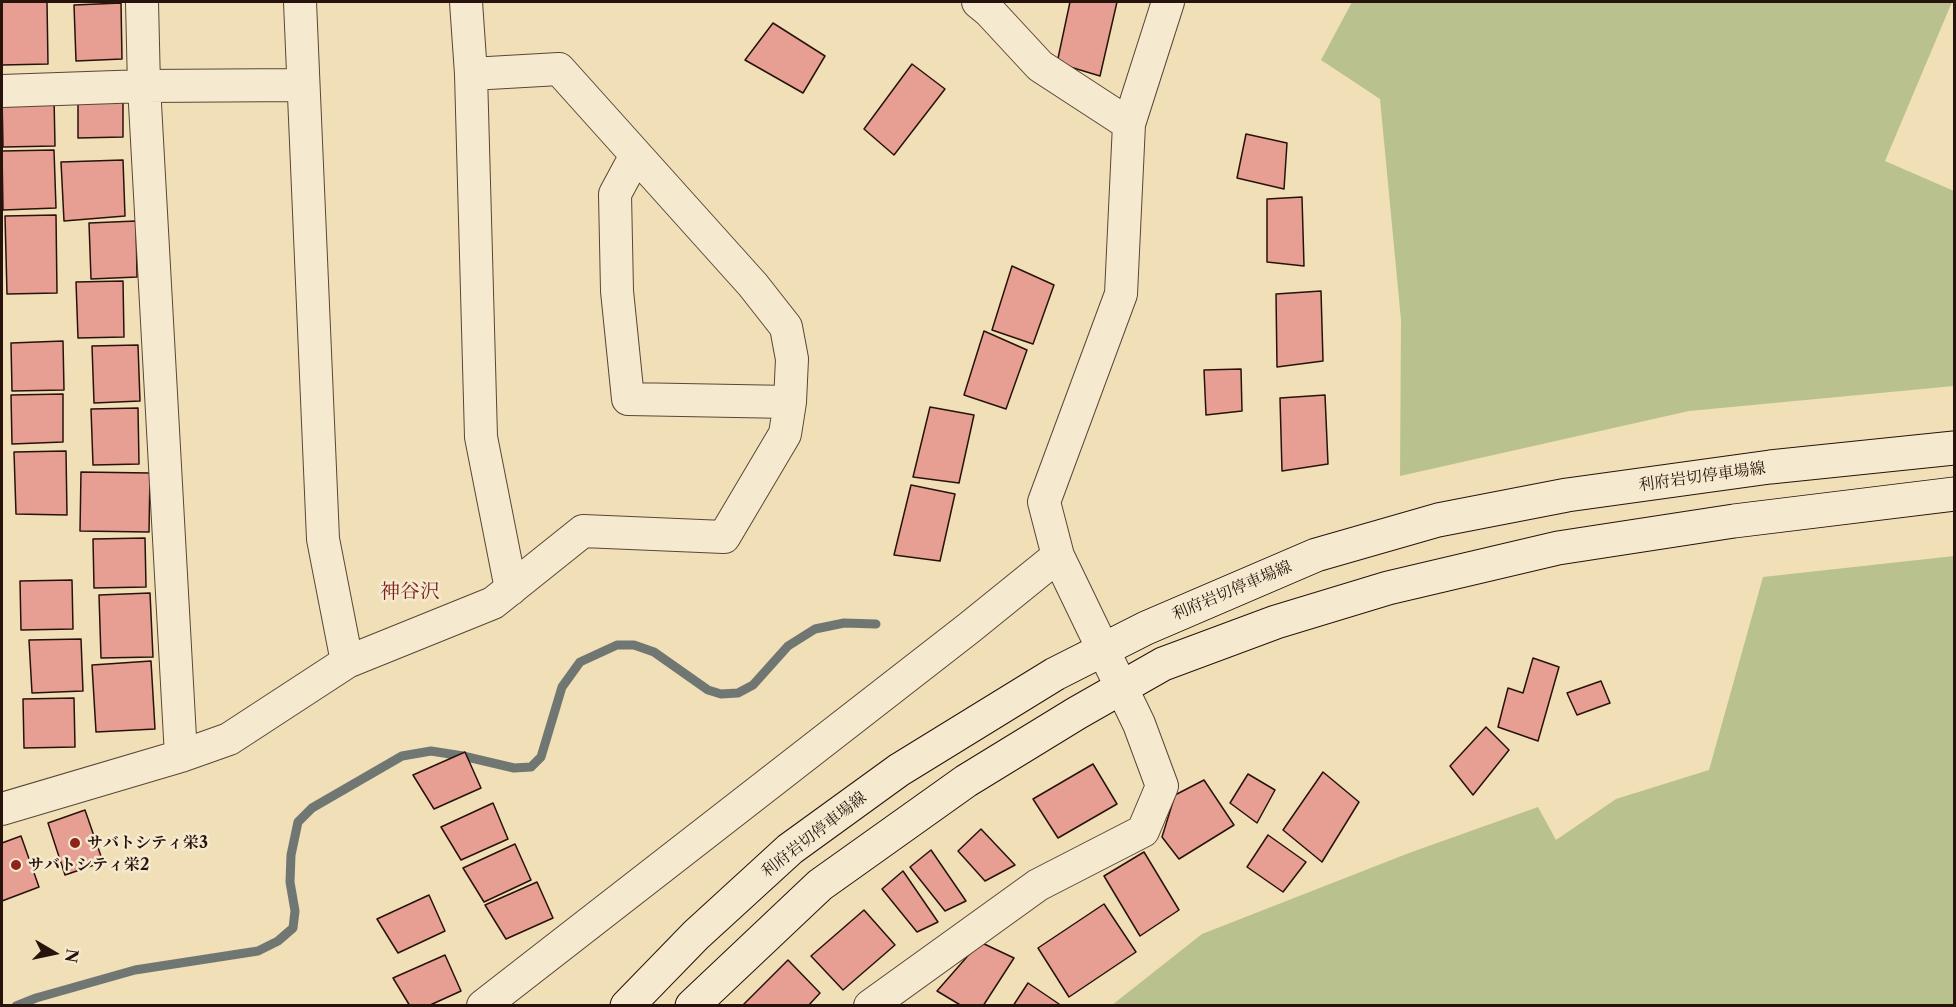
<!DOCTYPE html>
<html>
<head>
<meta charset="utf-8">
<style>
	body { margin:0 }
	#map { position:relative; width:1956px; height:1007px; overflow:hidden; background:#f0dfb7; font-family:"Libre Caslon Text",serif }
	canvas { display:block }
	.frame { position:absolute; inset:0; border:3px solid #27130b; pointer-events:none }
	.north { position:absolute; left:24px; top:923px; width:60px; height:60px; -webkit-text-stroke:4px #f5ead0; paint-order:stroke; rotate:99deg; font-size:16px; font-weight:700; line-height:24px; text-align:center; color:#27130b }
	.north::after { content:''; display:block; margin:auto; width:21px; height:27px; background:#27130b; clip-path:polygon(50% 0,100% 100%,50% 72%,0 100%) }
</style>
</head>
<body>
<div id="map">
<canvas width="1956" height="1007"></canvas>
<div class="frame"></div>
<div class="north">N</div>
</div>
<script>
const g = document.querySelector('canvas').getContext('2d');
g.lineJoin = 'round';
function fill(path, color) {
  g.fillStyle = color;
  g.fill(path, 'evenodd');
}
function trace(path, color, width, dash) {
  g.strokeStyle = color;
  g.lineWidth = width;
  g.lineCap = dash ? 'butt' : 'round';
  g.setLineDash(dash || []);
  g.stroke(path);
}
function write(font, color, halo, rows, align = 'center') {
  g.font = font + ' "Libre Caslon Text","Noto Serif JP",serif';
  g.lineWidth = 5;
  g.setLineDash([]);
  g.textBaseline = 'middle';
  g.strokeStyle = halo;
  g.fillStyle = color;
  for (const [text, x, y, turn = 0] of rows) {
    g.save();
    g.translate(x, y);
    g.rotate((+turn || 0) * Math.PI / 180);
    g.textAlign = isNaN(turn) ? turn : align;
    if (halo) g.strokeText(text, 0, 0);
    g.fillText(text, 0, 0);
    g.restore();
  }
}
fill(new Path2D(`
	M1352,2H1952L1885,161L1954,191V386L1689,411L1400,476L1401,320L1380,99L1321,60Z
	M1954,556V1005H1112L1202,934L1409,853L1538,807L1556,840L1616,799L1709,770L1763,577Z`), '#b9c28f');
trace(new Path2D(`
	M16,1006L36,998L135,970L258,951L278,941L293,928L295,911L290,882L291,855L298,822L312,808L402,756L431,751L463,756L514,768L531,767L541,757L562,687L580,662L617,645H634L654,652L708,690L721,694L738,693L753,685L788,646L815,629L844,623L876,624`), '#707773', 9);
const building = new Path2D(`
	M2,2H47L48,64L2,65Z
	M1070,2H1117L1100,76L1057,63Z
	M121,3L122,59L76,61L74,5Z
	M773,23L825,56L803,93L745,60Z
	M912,64L945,89L894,155L864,129Z
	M123,90V137L78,138V91Z
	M54,97L55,146L3,147L2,98Z
	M1246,134L1287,143L1284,189L1237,178Z
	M54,150L56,208L3,210L2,151Z
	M123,160L125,216L64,221L61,162Z
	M1302,197L1304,266L1267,262V199Z
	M56,215L57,293L7,294L5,216Z
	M136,221L137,277L91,279L89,223Z
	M1012,266L1054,285L1033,344L992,330Z
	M123,281L124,337L78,338L76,282Z
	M1321,291L1323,361L1277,367L1276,294Z
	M984,331L1027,350L1006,409L964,395Z
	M63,341L64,390L12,391L11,343Z
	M138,345L140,401L94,403L92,346Z
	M1241,369L1242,411L1206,415L1204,370Z
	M63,394V442L12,444L11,395Z
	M1325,395L1328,464L1282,471L1280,398Z
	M930,407L974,415L959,483L913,477Z
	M138,408L139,464L93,465L91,409Z
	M66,451L67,515L16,514L14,452Z
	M81,472L150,473L149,532L80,531Z
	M911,485L955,494L940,561L894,555Z
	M145,538L146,587L94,588L93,539Z
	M72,580L73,629L21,630L20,581Z
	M150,593L153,657L101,658L99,595Z
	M81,639L83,691L32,693L29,640Z
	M1533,658L1559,667L1538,741L1498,727L1508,688L1523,693Z
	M151,661L155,729L96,732L92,665Z
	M1601,681L1610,703L1577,715L1567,693Z
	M74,698L75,747L24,748L23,699Z
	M1486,727L1509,750L1473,795L1450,766Z
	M465,752L481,788L434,809L413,775Z
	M1093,764L1117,804L1058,838L1033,799Z
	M1323,772L1359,802L1322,862L1283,830Z
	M1248,774L1275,790L1257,823L1230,803Z
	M1204,780L1234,825L1179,859L1162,837L1175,795Z
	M493,803L508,839L461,860L441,827Z
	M85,810L103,862L65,875L48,823Z
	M981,829L1015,865L985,881L958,851Z
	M1268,835L1306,862L1283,892L1247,867Z
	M21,836L39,887L2,901V843Z
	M515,844L531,880L484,902L463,868Z
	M931,850L966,901L945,911L910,867Z
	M1144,852L1179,910L1140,936L1104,876Z
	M903,871L938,922L917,932L882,889Z
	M537,882L553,918L506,939L485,905Z
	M429,895L445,931L398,953L377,919Z
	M1104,904L1136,952L1069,997L1038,948Z
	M864,910L895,945L843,990L811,956Z
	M980,942L1014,958L983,1006H962L937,991Z
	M445,955L461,991L428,1006H410L393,978Z
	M788,960L820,993L808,1006H742Z
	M1028,983L1062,1006H1013Z`);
fill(building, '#e69f92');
trace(building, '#27130b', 1.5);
const minor = new Path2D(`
	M142,2L144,86L302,85
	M300,2L323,539L347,662
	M466,2L471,74L481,437L511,589
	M978,2L989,11L1040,66L1129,124
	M2,91L144,86L181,756
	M636,155L615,194L617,291L628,399L790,402
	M2,809L181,756L229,739L347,662L493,603L583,531L724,537L785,434L790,402L792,359L786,327L753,285L559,69L471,74
	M483,1006L969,628L1058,556
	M870,1006L1038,885L1143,831L1162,786L1139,724L1058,556L1044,502L1121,294L1129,124L1168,2`);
const secondary = new Path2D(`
	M627,1006L696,935L790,849L899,770L1055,674L1146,628L1316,555L1438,520L1567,495L1770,467L1954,448
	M692,1006L820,885L966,781L1077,713L1163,664L1276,622L1388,588L1558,548L1734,521L1954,494`);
trace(minor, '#594636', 34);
trace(secondary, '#27130b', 35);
trace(minor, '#f5ead0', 32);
trace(secondary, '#f5ead0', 33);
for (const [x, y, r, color] of [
	[75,843,6,"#8f2418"],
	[16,865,6,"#8f2418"]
]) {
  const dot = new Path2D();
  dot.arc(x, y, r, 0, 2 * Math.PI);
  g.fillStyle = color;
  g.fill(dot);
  trace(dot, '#f5ead0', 2);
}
write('16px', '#27130b', '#f5ead0', [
	["利府岩切停車場線",1702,477,-8],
	["利府岩切停車場線",1232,591,-23],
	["利府岩切停車場線",814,835,-38]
]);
write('bold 16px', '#27130b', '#f5ead0', [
	["サバトシティ栄3",87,843],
	["サバトシティ栄2",28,865]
], 'left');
write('20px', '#7a1f14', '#f5ead0', [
	["神谷沢",410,592]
]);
</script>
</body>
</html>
